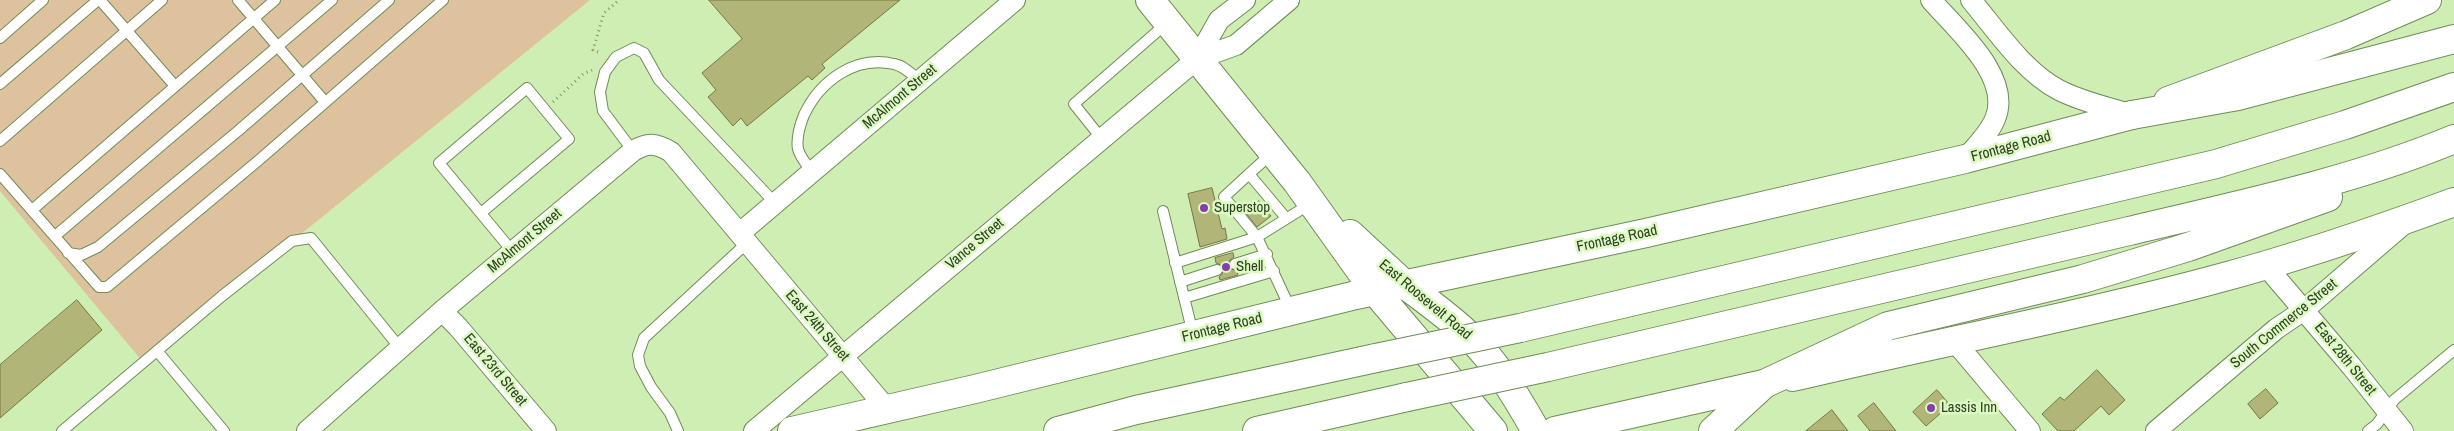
<!DOCTYPE html>
<html>
<head>
<meta charset="utf-8">
<style>
	body { margin:0 }
	canvas { display:block; background:#ceeeb4 }
</style>
</head>
<body>
<canvas width="2454" height="431"></canvas>
<script>
const g = document.querySelector('canvas').getContext('2d');
g.lineJoin = 'round';
function fill(path, color) {
  g.fillStyle = color;
  g.fill(path, 'evenodd');
}
function trace(path, color, width, dash) {
  g.strokeStyle = color;
  g.lineWidth = width;
  g.lineCap = dash ? 'butt' : 'round';
  g.setLineDash(dash || []);
  g.stroke(path);
}
function write(font, color, halo, rows, align = 'center') {
  g.font = font + ' "Archivo Narrow",sans-serif';
  g.lineWidth = 5;
  g.setLineDash([]);
  g.textBaseline = 'middle';
  g.strokeStyle = halo;
  g.fillStyle = color;
  for (const [text, x, y, turn = 0] of rows) {
    g.save();
    g.translate(x, y);
    g.rotate((+turn || 0) * Math.PI / 180);
    g.textAlign = isNaN(turn) ? turn : align;
    if (halo) g.strokeText(text, 0, 0);
    g.fillText(text, 0, 0);
    g.restore();
  }
}
fill(new Path2D(`
	M0,0H590L143,362L0,191Z`), '#dec19d');
const building = new Path2D(`
	M709,0H900L822,64L825,68L812,80L808,76L747,126L741,118L733,126L708,97L716,90L702,73L742,39Z
	M1212,188L1222,229L1225,228L1227,239L1200,247L1188,194Z
	M1259,201L1271,216L1257,227L1245,212Z
	M1233,253L1234,257L1230,260L1228,266L1231,269L1237,271L1238,275L1220,280L1219,277L1222,274L1224,268L1221,265L1216,263L1215,258Z
	M77,300L102,330L0,418V365Z
	M2097,370L2125,400L2109,415L2101,406L2074,431H2058L2042,414L2060,397L2064,400Z
	M2266,389L2278,403L2260,419L2248,404Z
	M1937,390L1950,405L1926,426L1913,412Z
	M1874,403L1896,431H1870L1858,416Z
	M1832,410L1848,431H1806Z`);
fill(building, '#b1b577');
trace(building, '#75783c', 1);
const lane = new Path2D(`
	M100,0L175,86
	M238,0L325,102
	M0,38L43,0
	M0,84L98,0
	M1102,139L1074,104L1167,23
	M0,141L162,0
	M633,151L603,111L600,92L605,72L616,57L634,48L644,53L659,80L775,203
	M1272,153L1249,174L1286,218
	M812,172C807,165 800,157 798,149C796,138 800,125 804,115C820,81 855,55 894,64C904,66 912,74 920,81
	M0,174L99,287H107L259,160L443,0
	M32,210L275,0
	M1163,211L1193,334
	M481,213L569,139L527,88L439,163L513,252
	M55,236L332,0
	M68,253L81,255L98,247L238,131L389,0
	M1175,263L1257,237L1224,197L1249,174
	M1235,264L1267,254
	M1180,282L1217,270
	M1184,298L1274,271
	M1291,310L1257,237L1310,204
	M158,352L224,431
	M62,431L222,296L292,241L311,238L400,348
	M678,431L670,413L651,387L640,366L638,355L644,338L748,242
	M2368,431L2377,424L2394,400L2454,350`);
const street = new Path2D(`
	M1931,0C1956,29 2013,77 1995,119C1989,134 1975,147 1965,159
	M1971,0C1997,31 2023,71 2059,90C2082,102 2108,107 2132,115
	M1197,59L1219,20L1245,0
	M740,233L1015,0
	M2266,266L2352,367L2403,431
	M442,311L458,327L546,431
	M1955,342L2030,431
	M307,431L442,311L633,151C648,142 656,143 671,152L887,409
	M754,431L1197,59L1236,45L1289,0
	M2156,431L2276,329L2304,310L2404,224`);
const secondary = new Path2D(`
	M1150,0L1297,182L1375,291
	M2168,101L2346,35L2427,0
	M1350,234L1404,284
	M1793,377C1936,343 2081,316 2224,277C2302,256 2378,230 2454,202`);
const primary = new Path2D(`
	M1404,284C1426,300 1448,316 1467,334C1496,362 1516,396 1536,431
	M1375,291L1493,431
	M792,431L975,389L1356,295L1646,233L1965,159L2132,115
	M1555,431L1764,384
	M1713,431L1763,385`);
const highway = new Path2D(`
	M2132,115L2238,96L2454,39
	M1520,328L2216,164L2345,125L2454,87
	M1548,367C1741,320 1936,278 2129,231C2238,205 2350,182 2454,139
	M1764,384L1888,326L2083,279L2188,247L2328,197
	M1058,431L1136,410L1376,358
	M1257,431L1407,397`);
trace(lane, '#708c58', 12);
trace(street, '#708c58', 22);
trace(secondary, '#708c58', 30);
trace(primary, '#708c58', 30);
trace(highway, '#708c58', 30);
trace(new Path2D(`
	M598,52L593,50L604,13L619,0
	M553,102L583,74L592,70`), '#80976e', 3, [1, 4]);
trace(lane, '#fff', 10);
trace(street, '#fff', 20);
trace(secondary, '#fff', 28);
trace(primary, '#fff', 28);
trace(highway, '#fff', 28);
const highwayBridge = new Path2D(`
	M1376,358L1520,328
	M1407,397L1548,367`);
trace(highwayBridge, '#708c58', 30, []);
trace(highwayBridge, '#fff', 28);
for (const [x, y, r, color] of [
	[1204,208,5,"#873daf"],
	[1226,267,5,"#873daf"],
	[1931,408,5,"#873daf"]
]) {
  const dot = new Path2D();
  dot.arc(x, y, r, 0, 2 * Math.PI);
  g.fillStyle = color;
  g.fill(dot);
  trace(dot, '#dbfbc1', 2);
}
write('15px', '#313d26', '#dbfbc1', [
	["McAlmont Street",900,97,-40],
	["Frontage Road",2011,147,-15],
	["Frontage Road",1617,239,-12],
	["McAlmont Street",525,241,-40],
	["Vance Street",975,244,-40],
	["East Roosevelt Road",1425,300,40],
	["South Commerce Street",2284,324,-39],
	["East 24th Street",817,326,49],
	["Frontage Road",1222,328,-14],
	["East 28th Street",2345,359,51],
	["East 23rd Street",495,370,50]
]);
write('15px', '#313d26', '#dbfbc1', [
	["Superstop",1214,208],
	["Shell",1236,267],
	["Lassis Inn",1941,408]
], 'left');
</script>
</body>
</html>
